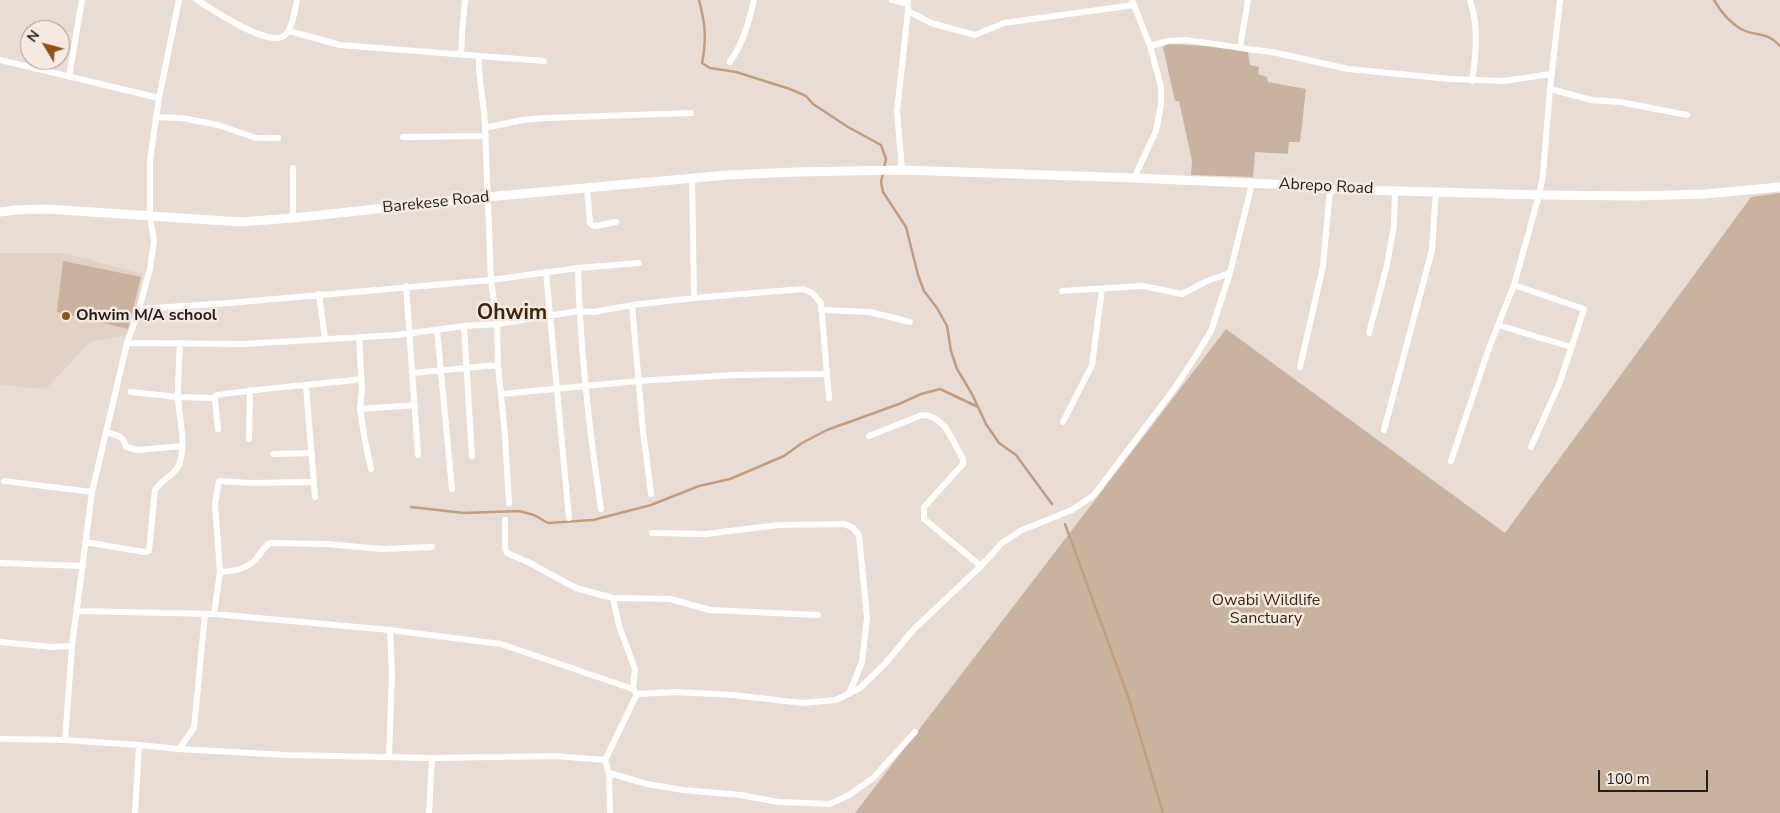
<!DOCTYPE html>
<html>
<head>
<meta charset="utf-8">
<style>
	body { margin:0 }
	#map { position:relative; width:1780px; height:813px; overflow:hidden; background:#e7ddd5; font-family:"Nunito Sans",sans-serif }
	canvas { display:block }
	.north { position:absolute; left:20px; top:20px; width:50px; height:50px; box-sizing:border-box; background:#f4eae2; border:1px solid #a09993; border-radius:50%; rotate:307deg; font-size:14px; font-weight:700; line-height:20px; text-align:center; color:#231f1d }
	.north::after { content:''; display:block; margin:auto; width:18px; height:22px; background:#8f5411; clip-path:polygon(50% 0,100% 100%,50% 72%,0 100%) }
	.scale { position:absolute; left:1598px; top:770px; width:110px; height:22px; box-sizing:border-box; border:2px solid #231f1d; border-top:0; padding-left:6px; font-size:15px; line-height:18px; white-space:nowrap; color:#231f1d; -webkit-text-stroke:4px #f4eae2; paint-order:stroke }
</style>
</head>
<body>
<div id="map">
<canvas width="1780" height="813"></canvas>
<div class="north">N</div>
<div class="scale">100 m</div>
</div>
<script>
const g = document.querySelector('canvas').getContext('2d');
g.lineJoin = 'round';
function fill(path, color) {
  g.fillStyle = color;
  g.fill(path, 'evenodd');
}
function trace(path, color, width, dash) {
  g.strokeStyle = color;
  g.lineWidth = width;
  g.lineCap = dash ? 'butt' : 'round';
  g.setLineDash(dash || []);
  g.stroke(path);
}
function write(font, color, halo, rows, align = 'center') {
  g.font = font + ' "Nunito Sans",sans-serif';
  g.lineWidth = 5;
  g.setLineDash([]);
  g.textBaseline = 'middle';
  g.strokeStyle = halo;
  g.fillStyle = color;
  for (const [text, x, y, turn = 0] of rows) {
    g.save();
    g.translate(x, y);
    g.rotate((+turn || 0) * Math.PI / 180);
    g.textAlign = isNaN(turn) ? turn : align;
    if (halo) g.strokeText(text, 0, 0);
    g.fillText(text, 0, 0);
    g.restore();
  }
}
fill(new Path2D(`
	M0,253H64L142,274L138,300L127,332L125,335L90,342L46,389L0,385Z`), '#e2d2c5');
fill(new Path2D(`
	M1168,44L1213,46L1248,52L1250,65L1259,67L1258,74L1267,77L1268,82L1306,89L1300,142H1289L1288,154L1255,152L1253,177L1191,175L1192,161L1179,101H1175L1163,47Z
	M1780,193V813H855L1226,329L1505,533L1751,197Z
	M63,261L141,277L128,329L57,312Z`), '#c9b29e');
trace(new Path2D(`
	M699,0C705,23 707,38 702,63L710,68L736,72L790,89L806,96L813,104L848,127L881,145L886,159L884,168
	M1714,0C1721,12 1729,22 1741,29C1756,37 1767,31 1780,46
	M883,173L881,182L883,192L906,227L918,275L924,291L937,308L947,326L951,351L957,369L972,394L986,424L999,443L1016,455L1052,504
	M411,507L464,513L519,511L534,515L548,523L593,520L651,505L699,486L730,479L784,456L802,443L827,430L899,404L921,394L940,389L978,407
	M1065,524L1129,699L1163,813`), '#c39d7c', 2.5);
trace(new Path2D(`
	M197,0C213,10 267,47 284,36C292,31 295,9 297,0
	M892,0L908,4
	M1132,0L1150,46L1161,87V105L1156,131L1134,178
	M1470,0C1479,26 1476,54 1472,81
	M908,11L931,23L975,35L1004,23L1134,5
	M289,31L340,45L544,61
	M1150,46L1168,41L1186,40L1277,53L1348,69L1450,79L1504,81L1551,74
	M1240,47L1248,0
	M461,55L462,33L465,0
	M479,57C478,81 485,105 485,128
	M0,60L159,98
	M730,62C744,41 748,25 754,0
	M69,77L82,0
	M1550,89L1592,100L1620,102L1687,115
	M156,117L182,118L218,125L256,138H278
	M403,137L486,136
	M293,168V218
	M902,170L897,111L908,11V0
	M692,178L694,298
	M587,188L590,223L592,225L596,226L616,222
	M578,268C580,348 589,429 601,509
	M546,272L569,518
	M1514,285L1584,309L1560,382L1531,447
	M406,286L418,455
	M1062,291L1143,286L1182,294L1207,281L1230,273
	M319,294L325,338
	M632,305L643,431L651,494
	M139,309L229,303L491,280L578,268L639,263
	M821,310L870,312L910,322
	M1498,325L1571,347
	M464,326L472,456
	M437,330L452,489
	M1369,333L1387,265L1394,225L1395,190
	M359,337L362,390L360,409L365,441L371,469
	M127,343L244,344L397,335L464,326L497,324L579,311L594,312L632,305L694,298L803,289L812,293L821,303L829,398
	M1300,367L1323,266L1330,189
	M413,373L498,365
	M306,386L315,497
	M131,392L178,397L214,398L215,400L218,429
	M501,394L638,381L735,375L827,374
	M214,398L217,395C265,388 313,385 361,379
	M360,409L415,405
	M1063,422L1092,365L1102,289
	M1384,430L1432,250L1436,191
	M106,432C117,436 122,434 126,447L138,450L182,446
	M869,436L922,415C945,415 953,442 963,459V464L924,507V519L981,566
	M249,439L250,390
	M273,454L312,453
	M1451,461L1489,348L1514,285L1539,195L1543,175L1550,89L1560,0
	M4,481L92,492
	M509,503L505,436L498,365L497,324L491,280L485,128L522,120L545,118L691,113
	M505,520V548L507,553L528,562L576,588L613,598
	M652,533L706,534L778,525L845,524L853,528L859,535L867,617L862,662L849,694
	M85,542L144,552L149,551L155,490C161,479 177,475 180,462C186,441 179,418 178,397C178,379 179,361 180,343
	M0,563L83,566
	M220,572C231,571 245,570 254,561C260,555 263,548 270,543L326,544L381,549L432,547
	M77,611L214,614L390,630L501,644L633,689
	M214,614L220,572L215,503L219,481L250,483L314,482
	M0,642L52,647L72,646
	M637,694L676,692L733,695L802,703L836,700L860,688L885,664L913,630L981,566L1002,543L1022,530L1072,510L1094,495L1174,389L1192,362L1211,331L1230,273L1252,184
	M0,739L65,740
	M139,745L179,749L286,755L432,758L555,756L605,760L609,773L610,813
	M179,749L194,728L205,614
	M389,757L392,673L390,630
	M605,760L637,694L633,689L635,669L619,626L613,598L670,599L710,610L818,615
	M609,773L647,784L683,790L741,795L778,802L830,804L849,795L873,778L915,732
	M135,813L139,745L65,740L72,646L92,492L127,343L139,309L150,269L154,241L150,217V160L159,98L179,0
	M429,813L432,758`), '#fff', 6);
trace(new Path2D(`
	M0,212L15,210L47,209L241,222L293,218L487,197L727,175L796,172L902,170L1134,178L1291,185L1330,189L1539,195L1636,196L1705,194L1780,187`), '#fff', 9);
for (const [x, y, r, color] of [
	[66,316,5,"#8f5411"]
]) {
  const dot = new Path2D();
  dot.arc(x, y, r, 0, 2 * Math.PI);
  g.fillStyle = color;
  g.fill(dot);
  trace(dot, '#f4eae2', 2);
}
write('16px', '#231f1d', '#f4eae2', [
	["Abrepo Road",1326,187,3],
	["Barekese Road",436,203,-6]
]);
write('bold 16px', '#231f1d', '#f4eae2', [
	["Ohwim M/A school",76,316]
], 'left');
write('16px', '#40250a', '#f4eae2', [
	["Owabi Wildlife",1266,601],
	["Sanctuary",1266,619]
]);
write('bold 21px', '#422507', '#f4eae2', [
	["Ohwim",512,314]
]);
</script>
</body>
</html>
